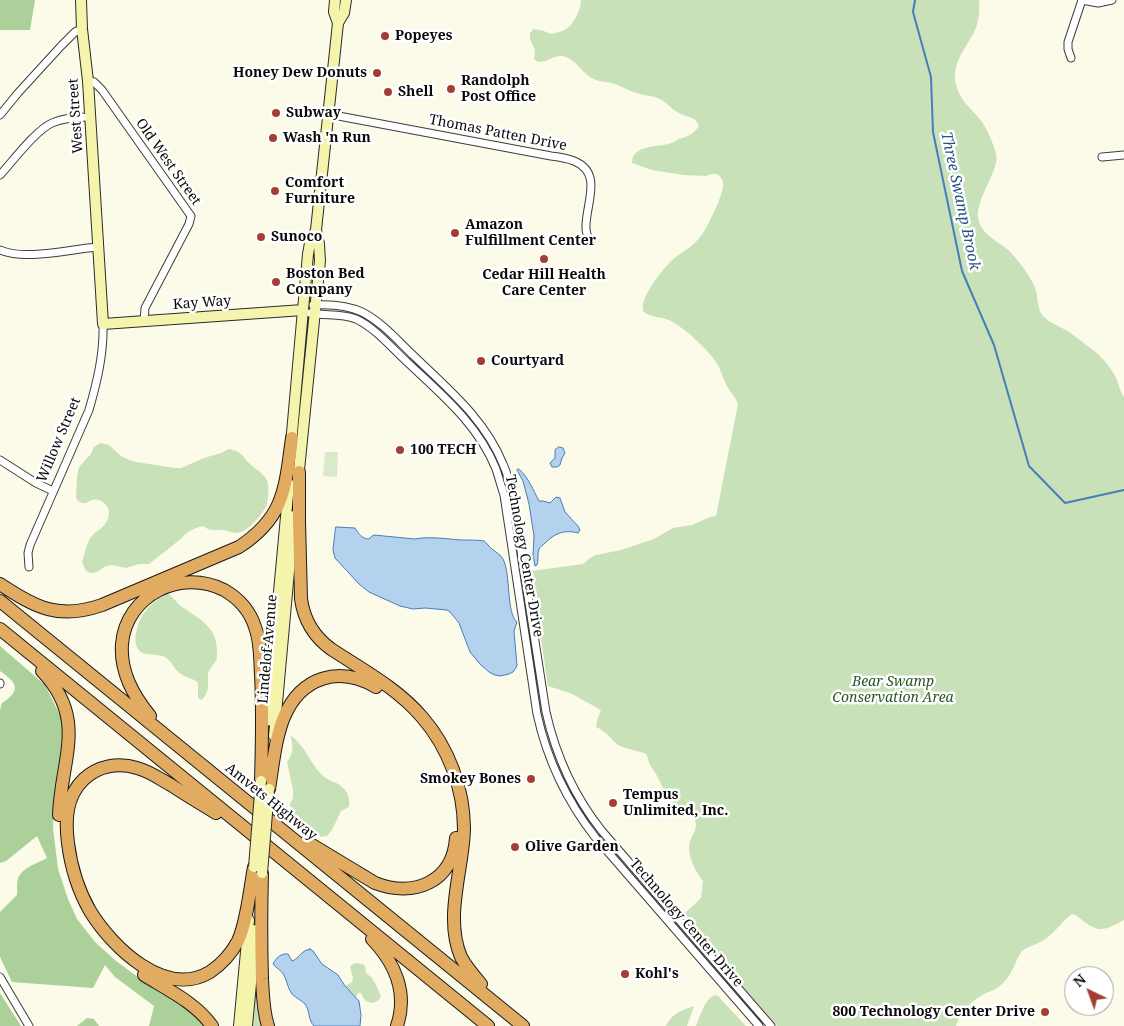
<!DOCTYPE html>
<html>
<head>
<meta charset="utf-8">
<style>
	body { margin:0 }
	#map { position:relative; width:1124px; height:1026px; overflow:hidden; background:#fcfbe9; font-family:"Noto Serif",serif }
	canvas { display:block }
	.north { position:absolute; left:1064px; top:966px; width:50px; height:50px; box-sizing:border-box; background:#fff; border:1px solid #9d9d9d; border-radius:50%; rotate:318deg; font-size:14px; font-weight:700; line-height:20px; text-align:center; color:#090909 }
	.north::after { content:''; display:block; margin:auto; width:18px; height:22px; background:#a63d35; clip-path:polygon(50% 0,100% 100%,50% 72%,0 100%) }
</style>
</head>
<body>
<div id="map">
<canvas width="1124" height="1026"></canvas>
<div class="north">N</div>
</div>
<script>
const g = document.querySelector('canvas').getContext('2d');
g.lineJoin = 'round';
function fill(path, color) {
  g.fillStyle = color;
  g.fill(path, 'evenodd');
}
function trace(path, color, width, dash) {
  g.strokeStyle = color;
  g.lineWidth = width;
  g.lineCap = dash ? 'butt' : 'round';
  g.setLineDash(dash || []);
  g.stroke(path);
}
function write(font, color, halo, rows, align = 'center') {
  g.font = font + ' "Noto Serif",serif';
  g.lineWidth = 5;
  g.setLineDash([]);
  g.textBaseline = 'middle';
  g.strokeStyle = halo;
  g.fillStyle = color;
  for (const [text, x, y, turn = 0] of rows) {
    g.save();
    g.translate(x, y);
    g.rotate((+turn || 0) * Math.PI / 180);
    g.textAlign = isNaN(turn) ? turn : align;
    if (halo) g.strokeText(text, 0, 0);
    g.fillText(text, 0, 0);
    g.restore();
  }
}
fill(new Path2D(`
	M581,0H979C980,9 979,21 975,30C968,45 956,57 955,74C954,84 960,98 967,105C972,111 978,116 982,122C988,131 993,143 996,153C1001,171 972,201 979,222C985,239 1004,243 1014,256C1022,266 1032,278 1036,291C1038,298 1037,306 1041,313C1047,323 1060,326 1069,332C1079,339 1089,347 1099,355C1106,362 1113,371 1117,380C1119,386 1120,391 1124,397V920C1109,928 1101,934 1086,923C1081,920 1078,915 1072,914C1063,920 1057,930 1048,937C1040,944 1030,945 1022,951C1015,961 1013,973 1004,982C999,988 991,991 984,994C970,1002 961,1011 956,1026H777L682,916L701,898L703,881C695,871 685,852 691,839C693,834 696,830 696,824C695,815 685,815 679,810C670,801 662,786 656,774C654,771 652,768 650,765C648,762 648,756 646,754C645,753 625,748 620,746C613,742 609,735 603,731C601,729 598,728 596,727L597,721L601,710L570,693L548,686L531,571L583,564L590,558L596,555L621,550L654,539L673,528L692,525L710,517L716,516L738,404C736,398 732,394 728,388C724,381 722,374 719,367C711,352 686,329 671,321C663,317 648,317 643,311C643,309 642,306 643,304C646,290 666,264 677,256C686,250 694,245 701,236C707,228 725,192 723,183C723,179 720,176 717,174H711L706,176L684,175L652,170L632,163C632,145 657,147 668,144C672,143 676,141 679,139C688,136 693,135 699,126C695,115 686,118 677,112C672,109 668,104 662,100C655,96 648,96 640,94C631,92 623,87 615,84C609,82 602,82 596,80C583,76 578,61 566,57C554,52 543,68 534,59L535,50L530,39V33L534,29L544,31L550,34C555,33 561,32 566,29C574,24 581,9 581,0Z
	M100,443L109,445L121,456L127,459L136,462L175,468H181L204,458L221,453L229,449C243,452 241,455 250,464C256,470 267,475 268,484C269,487 268,501 267,504C264,513 247,533 237,533C232,533 226,530 221,530C213,530 210,531 203,526C195,528 187,531 182,538L149,564H139L126,568L112,565L106,566L97,572L91,573L86,571L82,562C84,555 86,547 89,540C95,529 109,528 109,512C108,504 100,498 92,500C90,500 88,503 85,503C81,504 78,501 76,498L77,476L79,467L91,454L94,447Z
	M168,594C174,598 177,603 182,607C203,621 219,629 217,657C216,664 209,668 208,674C207,686 211,689 202,700L198,698V683C193,678 187,678 181,674C174,670 172,661 165,657C157,654 152,655 146,654C130,651 136,629 140,620C146,608 156,598 168,594Z
	M290,735C305,745 309,762 322,775C329,782 339,782 344,789C349,794 350,801 349,807L341,811L332,830L327,836L321,837L315,836L296,824L291,818L290,812V804L293,798V790L287,762C288,760 290,758 291,755C294,749 292,741 290,735Z
	M355,963L363,964L365,966L366,973L372,978L377,987L381,996C378,1003 371,1005 365,1000C363,998 362,995 361,993H358L356,997L345,986L351,983L353,979L350,966Z
	M257,976L265,1026H253Z
	M714,995L718,996L746,1026H696C700,1016 704,1001 714,995Z
	M694,1006L687,1026H666C673,1013 680,1011 694,1006Z`), '#c8e1b8');
fill(new Path2D(`
	M0,0H35L30,30H0Z
	M0,646L45,685L63,721V738L54,801L53,828L58,869L68,899L77,919L95,942L116,961L154,989L192,1011L207,1026H149L154,1006L115,977L105,965L93,988L12,982L0,957V912L17,895C18,891 16,884 18,879C21,868 38,863 47,858L37,836L6,861L0,863V710L2,703C22,690 17,683 0,671Z
	M0,993L21,1026H0Z
	M87,1018L94,1019L99,1026H77Z`), '#abd099');
fill(new Path2D(`
	M325,452H338L337,477L323,476Z`), '#daeac8');
const water = new Path2D(`
	M559,447L563,448L565,453L562,458L560,465L557,467H552L550,463L555,458V450Z
	M519,469C529,478 533,490 539,501H543L550,503L556,497L560,498L565,512L578,526L580,530L578,533C564,529 554,534 545,543C542,546 541,546 539,549C537,554 539,560 537,565L535,566L533,556L534,536L529,504L523,481L517,470Z
	M336,527L355,528C358,533 362,539 369,539L372,536L374,535L415,539C428,536 448,539 461,540C465,540 482,540 484,541C487,543 489,547 492,549C496,552 501,555 503,559C511,574 506,613 517,622L514,631L517,666L513,672L509,674L500,676L495,675L489,672L481,665L470,652L459,623L450,612L447,610L425,608L413,609L400,606L369,592L359,584L335,558L333,550Z
	M310,949L313,951L322,964L338,975L345,986L359,1001L361,1015L360,1026H314C308,1020 310,1011 305,1004C301,1000 296,998 292,994C288,989 287,981 284,975C281,970 276,968 273,964C276,958 281,953 288,954L292,961C300,958 300,951 310,949Z`);
fill(water, '#b4d1ed');
trace(water, '#457eba', 1);
trace(new Path2D(`
	M915,0L913,12L931,77L933,132L962,271L994,345L1029,466L1065,503L1124,490`), '#457eba', 2);
const street = new Path2D(`
	M1082,0L1098,3L1112,0
	M1071,58L1068,49V42L1082,0
	M88,81L94,82L102,90L191,216L189,224L145,308L144,321
	M328,114L551,156C559,157 567,158 574,161C604,173 585,205 586,228C586,233 588,238 591,242
	M0,115L18,93L61,46L75,32L82,29
	M1102,157L1124,155
	M0,175C12,162 36,130 52,123C63,118 78,117 90,117
	M0,250C25,261 70,249 98,247
	M313,305C329,304 347,305 362,312C382,322 398,341 414,356C448,389 485,419 503,464C507,473 510,483 512,493L546,712C556,756 574,796 602,831L771,1026
	M310,313C325,316 341,313 356,319C375,328 390,346 406,361C440,393 478,424 496,469C499,478 501,486 504,495L537,714C547,759 566,800 595,837L759,1026
	M0,460L36,483L53,491
	M29,567L28,553L30,545L89,410C97,382 104,354 103,324
	M0,684V683
	M0,977L29,1026`);
const secondary = new Path2D(`
	M81,0L82,29L88,81L103,324L303,310
	M335,0L334,12L338,23
	M291,444L308,254L310,243L316,230L338,23L344,13L346,0
	M298,480L320,261L319,244L316,230
	M267,721L289,484
	M274,736L294,516
	M239,1026L249,920
	M247,1026L256,930`);
const highway = new Path2D(`
	M299,472V521L301,599C304,620 313,636 331,649C363,670 397,688 422,717C448,747 464,788 464,829C463,870 444,917 461,957C466,967 474,976 481,984
	M0,584C36,608 59,620 102,605L239,547C285,517 285,488 292,438
	M0,601L523,1026
	M0,629L488,1026
	M42,671C88,720 61,758 59,815
	M150,716C133,695 120,672 122,644C126,595 181,568 224,590C238,598 250,611 255,627C261,642 260,659 261,675C263,711 262,746 261,781
	M269,789C273,765 275,739 284,717C301,677 339,665 376,687
	M216,813C201,804 186,795 171,785C160,779 149,771 137,768C118,762 98,766 84,779C66,796 65,820 68,843C71,867 78,890 90,911C112,947 165,999 210,972C222,964 231,954 238,941C247,922 250,888 254,867
	M307,842L375,883C414,898 453,882 456,838
	M262,873C261,909 261,944 262,979C263,995 263,1011 268,1026
	M372,939C395,963 408,993 397,1026
	M144,975C168,990 196,1003 212,1026`);
trace(street, '#3c3c3c', 9);
trace(secondary, '#2b2b2b', 12);
trace(highway, '#1a1a1a', 14);
trace(street, '#fff', 7);
trace(secondary, '#f4f4ac', 10);
trace(highway, '#e1ab62', 12);
const secondaryBridge = new Path2D(`
	M254,867L261,781
	M262,873L269,789`);
trace(secondaryBridge, '#2b2b2b', 12, []);
trace(secondaryBridge, '#f4f4ac', 10);
for (const [x, y, r, color] of [
	[385,36,5,"#a63d35"],
	[377,73,5,"#a63d35"],
	[451,89,5,"#a63d35"],
	[388,92,5,"#a63d35"],
	[276,113,5,"#a63d35"],
	[273,138,5,"#a63d35"],
	[275,191,5,"#a63d35"],
	[455,233,5,"#a63d35"],
	[261,237,5,"#a63d35"],
	[544,259,5,"#a63d35"],
	[276,282,5,"#a63d35"],
	[481,361,5,"#a63d35"],
	[400,450,5,"#a63d35"],
	[531,779,5,"#a63d35"],
	[613,803,5,"#a63d35"],
	[515,847,5,"#a63d35"],
	[625,974,5,"#a63d35"],
	[1045,1012,5,"#a63d35"]
]) {
  const dot = new Path2D();
  dot.arc(x, y, r, 0, 2 * Math.PI);
  g.fillStyle = color;
  g.fill(dot);
  trace(dot, '#fff', 2);
}
write('bold 14px', '#090909', '#fff', [
	["Popeyes",395,36],
	["Honey Dew Donuts",367,73,"right"],
	["Randolph",461,81],
	["Post Office",461,97],
	["Shell",398,92],
	["Subway",286,113],
	["Wash 'n Run",283,138],
	["Comfort",285,183],
	["Furniture",285,199],
	["Amazon",465,225],
	["Fulfillment Center",465,241],
	["Sunoco",271,237],
	["Boston Bed",286,274],
	["Company",286,290],
	["Cedar Hill Health",544,275,"center"],
	["Care Center",544,291,"center"],
	["Courtyard",491,361],
	["100 TECH",410,450],
	["Smokey Bones",521,779,"right"],
	["Tempus",623,795],
	["Unlimited, Inc.",623,811],
	["Olive Garden",525,847],
	["Kohl's",635,974],
	["800 Technology Center Drive",1035,1012,"right"]
], 'left');
write('14px', '#090909', '#fff', [
	["West Street",76,116,-94],
	["Thomas Patten Drive",498,133,11],
	["Old West Street",168,162,55],
	["Kay Way",202,303,-4],
	["Willow Street",59,440,-67],
	["Technology Center Drive",524,556,80],
	["Lindelof Avenue",268,649,-85],
	["Amvets Highway",271,802,39],
	["Technology Center Drive",686,923,49]
]);
write('italic 14px', '#285723', '#fff', [
	["Bear Swamp",893,682],
	["Conservation Area",893,698]
]);
write('italic 15px', '#245289', '#fff', [
	["Three Swamp Brook",960,201,78]
]);
</script>
</body>
</html>
